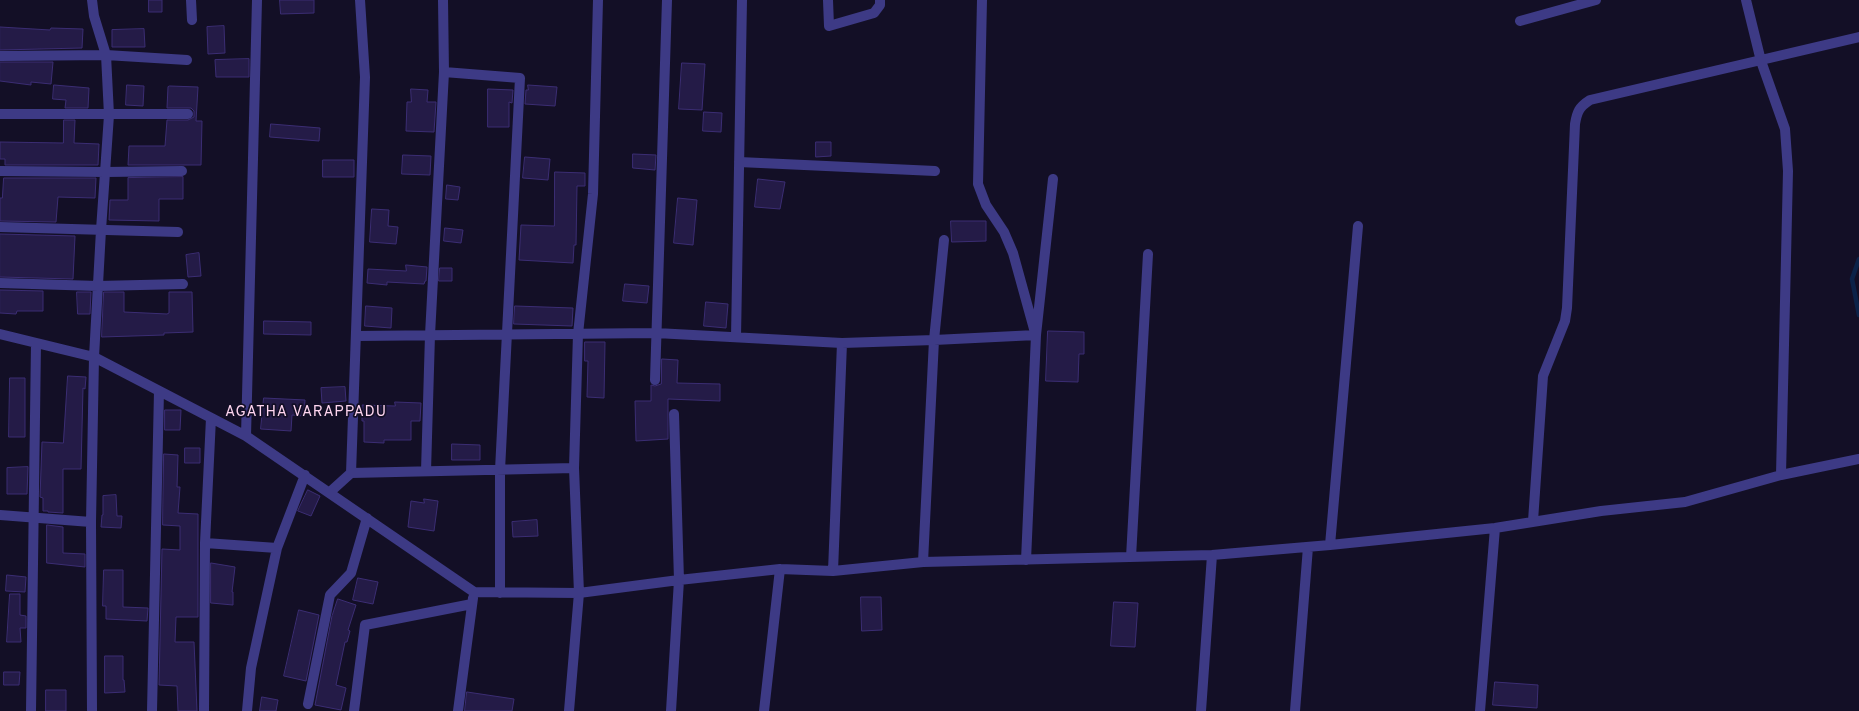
<!DOCTYPE html>
<html>
<head>
<meta charset="utf-8">
<style>
	body { margin:0 }
	canvas { display:block; background:#130f26 }
</style>
</head>
<body>
<canvas width="1859" height="711"></canvas>
<script>
const g = document.querySelector('canvas').getContext('2d');
g.lineJoin = 'round';
function trace(path, color, width, dash) {
  g.strokeStyle = color;
  g.lineWidth = width;
  g.lineCap = dash ? 'butt' : 'round';
  g.setLineDash(dash || []);
  g.stroke(path);
}
function fill(path, color) {
  g.fillStyle = color;
  g.fill(path, 'evenodd');
}
function write(font, color, halo, rows, align = 'center') {
  g.font = font + ' Overpass,sans-serif';
  g.lineWidth = 3.5;
  g.setLineDash([]);
  g.textBaseline = 'middle';
  g.strokeStyle = halo;
  g.fillStyle = color;
  for (const [text, x, y, turn = 0] of rows) {
    g.save();
    g.translate(x, y);
    g.rotate((+turn || 0) * Math.PI / 180);
    g.textAlign = isNaN(turn) ? turn : align;
    if (halo) g.strokeText(text, 0, 0);
    g.fillText(text, 0, 0);
    g.restore();
  }
}
trace(new Path2D(`
	M1859,259L1852,279L1859,315`), '#0c2248', 4.5);
const building = new Path2D(`
	M149,0H162V12H149Z
	M280,0H314V13L281,14Z
	M224,26L225,53L208,54L207,27Z
	M0,27L50,30L51,28L83,29L82,48L0,50Z
	M144,29L145,47H112V30Z
	M249,59V77H216L215,60Z
	M0,62H53L51,84L31,82V85L0,81Z
	M682,63L705,64L702,110L679,109Z
	M54,85L89,88L88,108H65L66,100L53,99Z
	M127,85L144,86L143,106L126,105Z
	M528,85L557,87L555,106L525,104L526,90H528Z
	M170,86L198,87L196,121H202L201,165H128L129,146H165L167,120H188L194,117V111L191,108H167L168,87Z
	M411,89L428,90L427,102H436L434,132L406,131L407,102H411Z
	M488,89L513,90L512,103L509,102V127H488Z
	M704,112L722,113L721,132L703,131Z
	M64,120H75L74,143L99,144L98,165H5V159H0V142L63,143Z
	M271,124L320,128L319,141L270,137Z
	M816,142H831V156L816,157Z
	M633,154L656,155L655,170L633,168Z
	M403,155L431,156L430,175L402,174Z
	M525,157L550,159L548,180L523,178Z
	M323,160H354V177H323Z
	M555,172L585,173V186H577L576,245H574L573,263L519,260L521,225L554,226Z
	M183,177V199H159V221L109,220L110,200H128V178Z
	M4,178H96L95,198L58,197L56,222L0,221V198H2Z
	M758,179L785,182L780,209L755,207Z
	M447,185L460,187L458,200L446,199Z
	M678,198L697,200L693,245L674,243Z
	M372,209L389,210L388,226L398,227L396,244L370,242Z
	M951,221H986V241L952,242Z
	M445,228L463,230L461,243L444,241Z
	M0,234L75,236L73,279L0,277Z
	M199,253L201,276L188,277L186,255Z
	M406,265L427,267L426,281H425L424,284L387,282V285L367,283L368,269L406,271Z
	M440,268H452V281H439Z
	M625,284L649,286L647,303L623,301Z
	M0,290L43,291V311H17L16,314L0,313Z
	M77,292H91L90,314H78Z
	M104,292H124V312L167,314L169,313V292H192L193,332L164,333V335L102,337Z
	M706,302L728,304L726,328L704,326Z
	M366,306L392,308L391,328L365,326Z
	M515,306L573,308L572,326L514,324Z
	M264,321L311,322V335L264,334Z
	M1048,331L1084,332V354H1079L1078,382L1046,381Z
	M585,342H605L604,398L587,397L588,361H585Z
	M662,359L678,360L677,383L720,384V401L668,399V439L636,441L635,401H651V385L655,386L661,384Z
	M68,376L86,377L85,389L83,388L81,469H63V513L48,512V511H43V498L40,497L42,442L63,443Z
	M10,378H25V437H9Z
	M345,387L346,401L322,403L321,388Z
	M264,398L305,400L304,416L292,415L291,431L261,429Z
	M395,402L421,403L420,421H411V440H384V443L364,442V421H362V405L395,406Z
	M165,410H181L180,430H165Z
	M452,444L480,445V460H452Z
	M185,448H200V463H185Z
	M164,454L178,455L177,487H180L178,513L198,514V617H176L175,642H194L197,711H178L177,686L159,685L162,549L180,550V526L163,525Z
	M28,467L27,494H7V468Z
	M308,490L320,496L311,516L298,511Z
	M116,495L117,516H122L121,528L101,527L102,515H103V496Z
	M424,499L438,501L434,531L408,527L411,501L424,503Z
	M537,520L538,536L513,537L512,522Z
	M47,525L63,527V553L85,554V567L47,563Z
	M211,563L235,567L232,592H233V605L211,603Z
	M104,570H123V607L148,608L147,621L106,619V606H103Z
	M7,575L26,577L25,592L6,591Z
	M358,578L378,582L373,604L353,600Z
	M10,594H20V615L26,616V628H20L21,642H7Z
	M861,597H881L882,630L862,631Z
	M338,599L356,605L348,630L350,631L347,642H345L336,685L346,688L341,710L315,705L332,616Z
	M1114,602L1138,603L1135,647L1111,646Z
	M299,610L319,615L306,681L284,676Z
	M105,656H123V680H124L125,692L105,693Z
	M4,672H20L19,685H4Z
	M1495,682L1538,685L1537,708L1493,705Z
	M46,690H66V711H46Z
	M467,692L514,699L512,711H465Z
	M262,697L278,700L276,711H260Z`);
fill(building, '#241b47');
trace(building, '#3b2d73', 1);
trace(new Path2D(`
	M191,0L192,20
	M828,0L829,26L874,13L880,5V0
	M982,0L978,184L986,205L1004,232L1013,253L1034,329
	M1746,0L1761,61L1785,129L1788,171L1781,475
	M1520,21L1596,0
	M0,56L106,55L187,60
	M444,72L520,78L500,470V593
	M0,114H188
	M739,162L935,171
	M0,171L106,172L182,171
	M0,227L178,232
	M0,283L98,286L183,284
	M0,334L94,357L246,436L474,592L579,593L679,580L780,569L833,571L923,562L1212,555L1330,545L1495,528L1601,511L1685,502L1781,475L1859,459
	M356,336L656,333L842,343L934,340L1036,335
	M736,337L742,0
	M655,380L667,0
	M246,436L257,0
	M426,471L430,335L444,72L443,0
	M351,473L365,77L360,0
	M330,492L351,473L574,468
	M0,515L91,522
	M1533,521L1543,376L1565,321L1567,308L1575,124C1577,112 1579,107 1590,100L1859,37
	M205,543L277,548
	M1330,545L1358,226
	M1131,557L1148,254
	M1026,560L1036,335L1053,179
	M923,562L934,340L944,240
	M833,571L842,343
	M308,704L330,595L351,573L367,518
	M31,711L36,343
	M92,711L91,522L94,357L101,230L109,115L106,55L94,16L92,0
	M152,711L159,391
	M204,711L205,543L211,418
	M247,711L251,668L277,548L305,475
	M354,711L365,625L472,604
	M458,711L473,598
	M569,711L579,593L574,468L578,334L593,194L598,0
	M671,711L679,580L674,414
	M764,711L780,569
	M1201,711L1212,555
	M1295,711L1308,547
	M1480,711L1495,528`), '#3d3a85', 10);
g.letterSpacing = '1px';
write('15px', '#ffd6f0', '#130f26', [
	["AGATHA VARAPPADU",306,413]
]);
g.letterSpacing = '0px';
</script>
</body>
</html>
